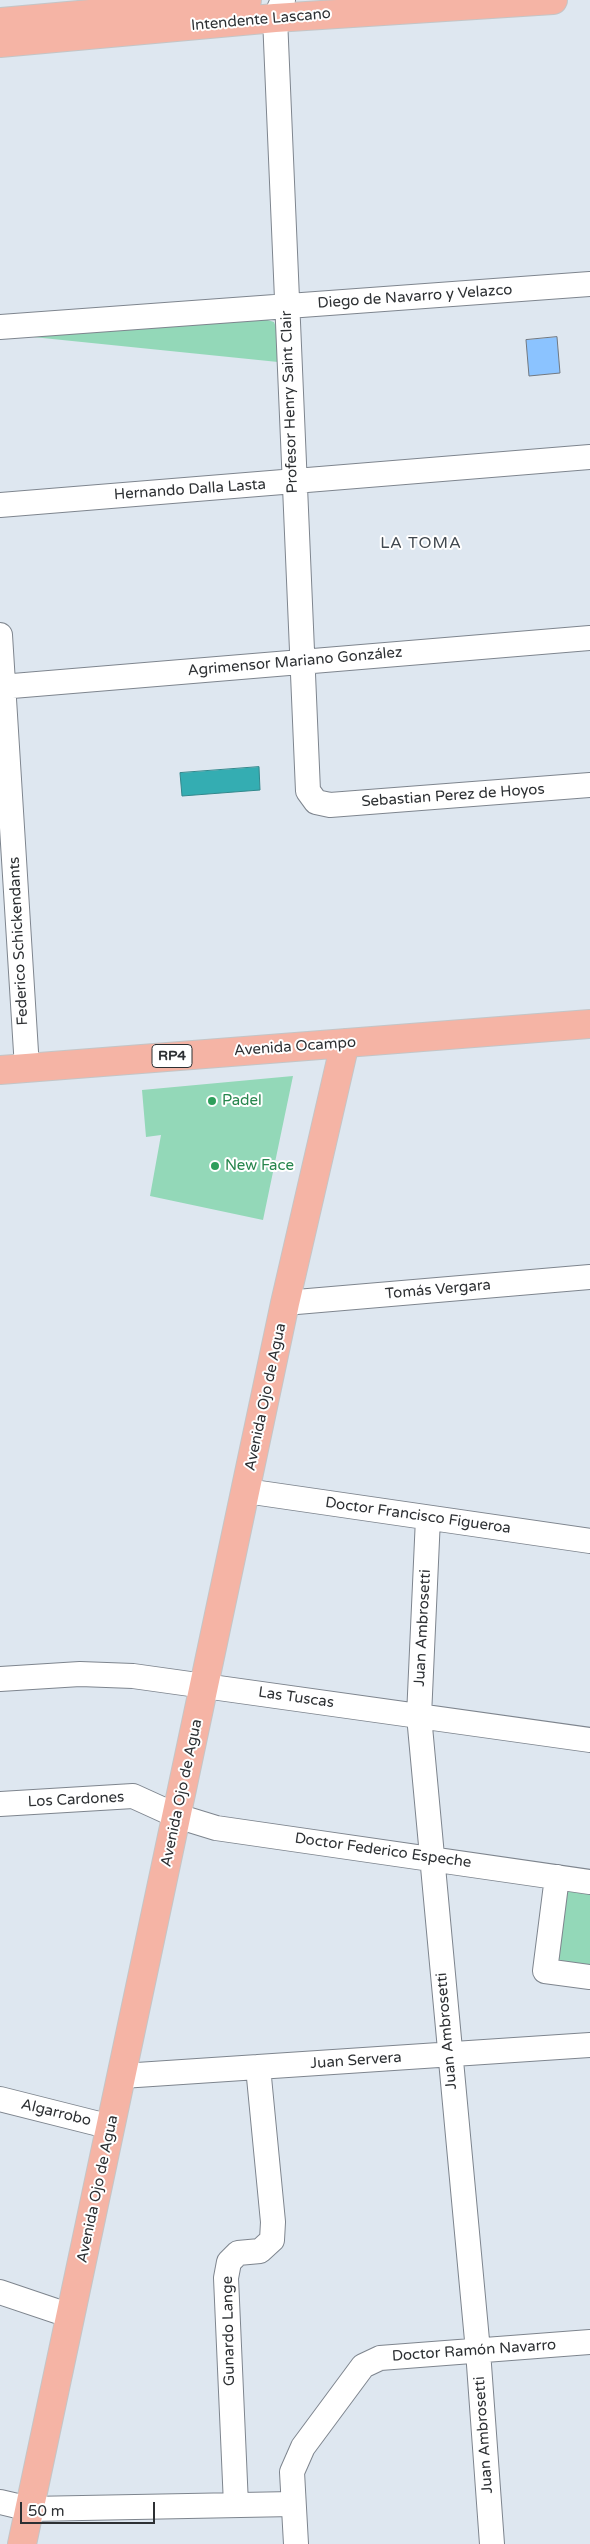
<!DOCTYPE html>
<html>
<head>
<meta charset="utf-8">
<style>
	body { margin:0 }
	#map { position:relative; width:590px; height:2544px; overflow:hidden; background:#dee7f0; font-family:"Varela Round",sans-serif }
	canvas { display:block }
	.scale { position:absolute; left:20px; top:2502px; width:135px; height:22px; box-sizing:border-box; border:2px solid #2d3033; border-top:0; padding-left:6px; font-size:15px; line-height:18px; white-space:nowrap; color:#2d3033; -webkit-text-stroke:4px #fff; paint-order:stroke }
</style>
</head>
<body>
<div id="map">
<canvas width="590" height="2544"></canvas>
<div class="scale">50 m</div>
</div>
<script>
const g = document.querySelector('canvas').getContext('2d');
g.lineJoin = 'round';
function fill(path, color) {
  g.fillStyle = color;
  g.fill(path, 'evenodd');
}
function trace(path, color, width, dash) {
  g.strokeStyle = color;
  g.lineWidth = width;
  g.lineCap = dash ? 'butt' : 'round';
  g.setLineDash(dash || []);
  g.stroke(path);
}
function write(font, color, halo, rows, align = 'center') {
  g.font = font + ' "Varela Round",sans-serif';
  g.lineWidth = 4;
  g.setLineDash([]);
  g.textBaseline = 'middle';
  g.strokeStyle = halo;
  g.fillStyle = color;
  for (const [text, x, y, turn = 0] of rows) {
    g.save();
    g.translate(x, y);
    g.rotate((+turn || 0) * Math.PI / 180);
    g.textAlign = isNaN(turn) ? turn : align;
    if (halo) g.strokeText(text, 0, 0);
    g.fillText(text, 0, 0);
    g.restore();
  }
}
fill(new Path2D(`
	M264,319L274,322L277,330L278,362L23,336Z
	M293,1076L263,1220L150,1196L161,1135L146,1137L142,1090Z
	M578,1889L590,1891V1970L560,1962L555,1947L567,1892Z`), '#93d8b8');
const water = new Path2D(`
	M259,767L260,790L182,796L180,773Z`);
fill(water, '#34adb2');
trace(water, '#32888c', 1);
const building = new Path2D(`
	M557,337L560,373L529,376L526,340Z`);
fill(building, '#8bc3ff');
trace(building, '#717880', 1);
const minor = new Path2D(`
	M283,0L275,18L308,791L316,802L330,805L590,785
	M0,327L590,284
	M0,505L590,457
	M0,635L27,1068
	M0,687L590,638
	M285,1303L590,1277
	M246,1491L590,1541
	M428,1518L419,1716L478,2351L492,2544
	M0,1679L80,1674L133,1676L590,1740
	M0,1804L133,1796L177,1816L216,1828L590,1882
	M557,1877L545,1971L590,1977
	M122,2076L590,2045
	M0,2099L111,2127
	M0,2292L71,2316
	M0,2502L30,2509L293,2504
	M236,2505L226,2278L229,2262L238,2253L260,2251L272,2240L273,2222L258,2067
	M296,2544L292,2472L303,2447L363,2366L380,2358L590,2342`);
const major = new Path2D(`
	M0,22L247,0
	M0,43L275,18L553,0
	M0,1070L590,1024
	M22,2544L285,1303L345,1043`);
trace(minor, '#7e858e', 26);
trace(major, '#c4c5c6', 30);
trace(minor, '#fff', 24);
trace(major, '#f5b4a5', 28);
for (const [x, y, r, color] of [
	[212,1101,5,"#2e9e5b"],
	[215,1166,5,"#2e9e5b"]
]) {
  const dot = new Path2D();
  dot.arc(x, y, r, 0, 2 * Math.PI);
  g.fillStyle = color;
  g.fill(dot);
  trace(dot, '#fff', 2);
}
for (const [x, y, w] of [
	[172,1056,40]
]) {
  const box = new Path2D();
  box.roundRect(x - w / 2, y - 11.5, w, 23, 4);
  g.fillStyle = '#fff';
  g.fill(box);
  trace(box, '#2d3033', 1);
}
write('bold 14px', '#2d3033', null, [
	["RP4",172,1056]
]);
write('15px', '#2d3033', '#fff', [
	["Intendente Lascano",261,20,-5],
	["Diego de Navarro y Velazco",415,297,-4],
	["Profesor Henry Saint Clair",290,402,-92],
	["Hernando Dalla Lasta",190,490,-4],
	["Agrimensor Mariano González",295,662,-5],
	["Sebastian Perez de Hoyos",453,796,-4],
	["Federico Schickendants",19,941,-93],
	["Avenida Ocampo",295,1047,-4],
	["Tomás Vergara",438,1290,-5],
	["Avenida Ojo de Agua",266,1397,-78],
	["Doctor Francisco Figueroa",418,1516,8],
	["Juan Ambrosetti",423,1628,-87],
	["Las Tuscas",296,1698,8],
	["Avenida Ojo de Agua",182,1793,-78],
	["Los Cardones",76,1800,-3],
	["Doctor Federico Espeche",383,1851,8],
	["Juan Ambrosetti",447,2031,-95],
	["Juan Servera",356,2061,-4],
	["Algarrobo",56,2113,14],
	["Avenida Ojo de Agua",98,2189,-78],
	["Gunardo Lange",229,2331,-91],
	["Doctor Ramón Navarro",474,2351,-4],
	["Juan Ambrosetti",484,2435,-94]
]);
write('15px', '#27864d', '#fff', [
	["Padel",222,1101],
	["New Face",225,1166]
], 'left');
g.letterSpacing = '1px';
write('16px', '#424950', '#fff', [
	["LA TOMA",421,544]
]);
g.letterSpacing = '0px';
</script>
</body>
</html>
